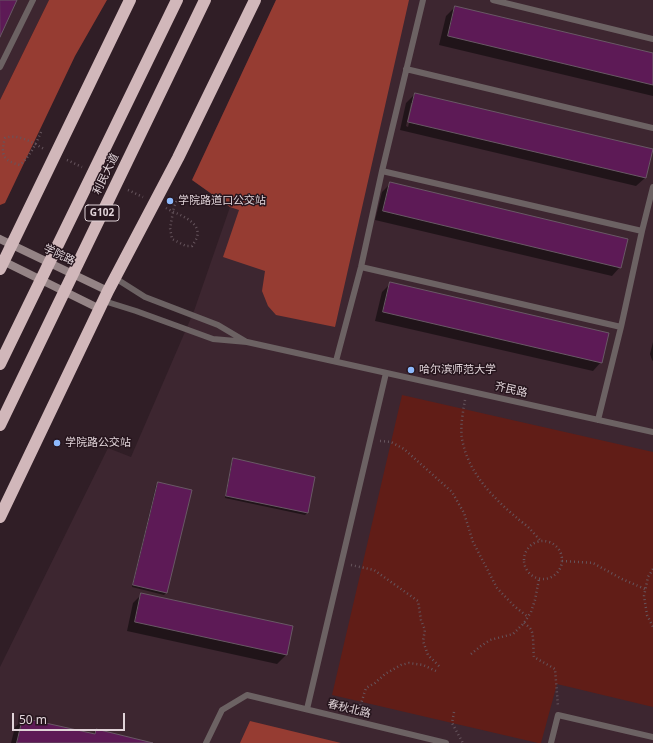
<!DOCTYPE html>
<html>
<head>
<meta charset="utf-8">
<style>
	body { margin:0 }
	#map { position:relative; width:653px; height:743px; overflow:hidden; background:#301e26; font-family:"Noto Sans",sans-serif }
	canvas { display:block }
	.scale { position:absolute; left:12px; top:713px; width:113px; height:18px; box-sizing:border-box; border:2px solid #e0d3d8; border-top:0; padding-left:5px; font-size:12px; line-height:14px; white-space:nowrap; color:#e0d3d8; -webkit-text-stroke:3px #26151d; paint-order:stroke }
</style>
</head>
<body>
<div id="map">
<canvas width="653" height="743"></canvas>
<div class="scale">50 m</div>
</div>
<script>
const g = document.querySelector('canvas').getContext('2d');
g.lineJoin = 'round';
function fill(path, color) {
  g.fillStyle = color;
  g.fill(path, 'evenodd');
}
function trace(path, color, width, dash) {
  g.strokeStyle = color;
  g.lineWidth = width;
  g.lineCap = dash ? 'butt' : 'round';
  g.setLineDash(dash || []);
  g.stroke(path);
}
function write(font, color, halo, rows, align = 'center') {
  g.font = font + ' "Noto Sans","Noto Sans SC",sans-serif';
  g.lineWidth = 3;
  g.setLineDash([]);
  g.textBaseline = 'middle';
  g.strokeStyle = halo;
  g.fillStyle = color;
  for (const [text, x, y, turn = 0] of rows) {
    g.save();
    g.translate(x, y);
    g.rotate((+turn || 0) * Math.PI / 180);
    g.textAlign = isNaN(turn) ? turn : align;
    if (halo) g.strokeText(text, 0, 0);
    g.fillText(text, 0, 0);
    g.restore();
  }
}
fill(new Path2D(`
	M0,0H49L0,100Z
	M276,0H653V743H0V667L108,448L131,457L194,311L230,207L192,180Z`), '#3d2630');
fill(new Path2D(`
	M402,395L653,452V707L557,684L541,743H538L332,695Z`), '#611d17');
fill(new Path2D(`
	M49,0H107L75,56L5,203L0,205V100Z
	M276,0H409L335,327L276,315L268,306L262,291L265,271L223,257L239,210L230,207L192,180Z
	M250,721L341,743H240Z`), '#963c32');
fill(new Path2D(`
	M455,7L653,55V96L439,45L446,16Z
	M415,94L645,178L636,186L400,130L406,103ZM411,103H414L408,127L406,126Z
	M391,183L620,267L612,276L375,220L382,192Z
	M391,283L601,362L593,371L375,321L382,292Z
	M653,342V361L652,360L650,354Z
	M234,459L314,477L307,513L305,515L225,498L232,461Z
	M158,483L191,491L166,593L164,595L132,587L156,485Z
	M142,594L286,655L277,664L127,631L133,603Z
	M24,719L92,735L96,730L148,743H11L15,727Z`), '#0007');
const building = new Path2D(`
	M0,0H17L0,37Z
	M455,6L653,53V85L448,36Z
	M415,93L653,149L646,178L408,122Z
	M390,182L628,239L621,268L383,211Z
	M390,282L609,333L602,363L383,312Z
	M233,458L315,477L308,513L226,496Z
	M158,482L192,490L167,593L133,585Z
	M141,593L293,626L287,655L135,622Z
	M23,718L95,734L96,729L153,743H17Z`);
fill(building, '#5d1a56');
trace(building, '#695865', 1);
trace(new Path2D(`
	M41,132C36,144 30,156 20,165C4,161 0,156 5,138C18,133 33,143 44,149
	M67,160L82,167
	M128,190L143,197
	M166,208C176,214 202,221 197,237C196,240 194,243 192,246H186L172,239L170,228L174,207L178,198
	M465,400C463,412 460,426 462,439C468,472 492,497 517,518C520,521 525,524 529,528C533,532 537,537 541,541
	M380,441L391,442L404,449L452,492L464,513L473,542L497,588L514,606L528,617
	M524 560a19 19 0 1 1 38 0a19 19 0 1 1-38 0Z
	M562,561L593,563L622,579L645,589
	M351,565L374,570L418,601L421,620L425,630L423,641L428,655L440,667
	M653,569L648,577L644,596L647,615L653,627
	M524,623C526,625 530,627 531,630C534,634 533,650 534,657L555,669L558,706
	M471,654L481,646L490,640L513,634L524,623L531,612L535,600L539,579
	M454,712L452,723L463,743
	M358,713L366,688L375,683L385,674L401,665L409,663L423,665L436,671`), '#66555d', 2.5, [1, 3]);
trace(new Path2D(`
	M493,0L653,39
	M0,67L33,0
	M406,69L653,128
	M382,171L642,231
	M361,267L621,327
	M115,278L145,297L218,325L245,341
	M104,301L136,311L213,339L247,342L653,432
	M336,361L361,267L382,171L423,0
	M598,420L621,327L642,231L653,187
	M307,709L386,373
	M206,743L222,710L247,695L446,743
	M551,743L558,715L653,737`), '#6c6263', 6);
trace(new Path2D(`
	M0,239L108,291
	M1,260L100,309`), '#958486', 8);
trace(new Path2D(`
	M0,269L130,0
	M0,364L177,0
	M0,425L205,0
	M0,517L108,291L178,158L255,0`), '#d1b7ba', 12);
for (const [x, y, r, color] of [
	[170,201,4,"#8db9fc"],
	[411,370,4,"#8db9fc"],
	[57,443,4,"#8db9fc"]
]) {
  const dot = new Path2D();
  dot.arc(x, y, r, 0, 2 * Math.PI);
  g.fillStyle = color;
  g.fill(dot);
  trace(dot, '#26151d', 1.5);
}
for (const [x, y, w] of [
	[102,213,34]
]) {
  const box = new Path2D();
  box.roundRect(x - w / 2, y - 8, w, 16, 3);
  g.fillStyle = '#26151d';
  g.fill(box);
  trace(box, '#e0d3d8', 1);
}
write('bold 10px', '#e0d3d8', null, [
	["G102",102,213]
]);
write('11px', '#e0d3d8', '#26151d', [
	["利民大道",106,174,-64],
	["学院路",59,255,25],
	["齐民路",511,390,13],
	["春秋北路",349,709,14]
]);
write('11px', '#e0d3d8', '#26151d', [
	["学院路道口公交站",178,201],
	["哈尔滨师范大学",419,370],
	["学院路公交站",65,443]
], 'left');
</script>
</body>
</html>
